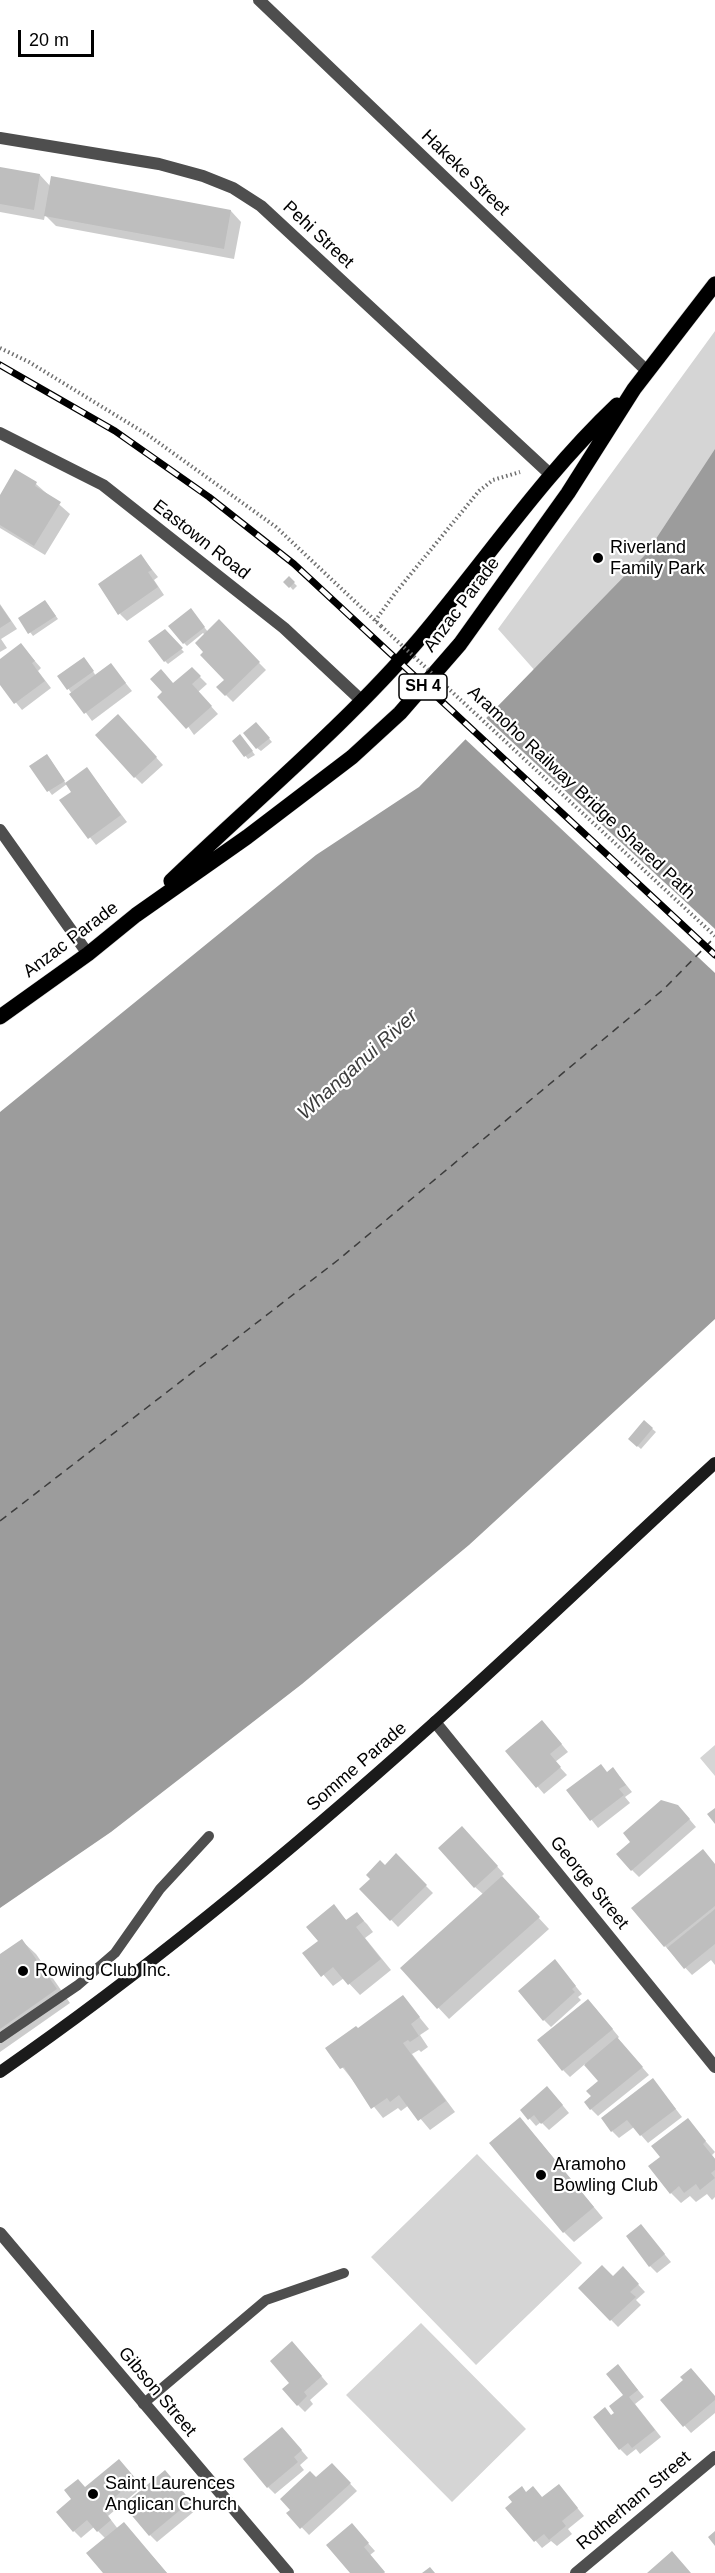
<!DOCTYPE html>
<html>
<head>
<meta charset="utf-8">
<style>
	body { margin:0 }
	#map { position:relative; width:715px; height:2573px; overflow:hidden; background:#fff; font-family:Arial,sans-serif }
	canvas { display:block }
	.scale { position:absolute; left:18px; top:30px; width:76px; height:27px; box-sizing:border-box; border:3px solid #000; border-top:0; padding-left:8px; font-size:18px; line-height:21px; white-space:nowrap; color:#000; -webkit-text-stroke:4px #fff; paint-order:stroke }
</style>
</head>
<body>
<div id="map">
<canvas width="715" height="2573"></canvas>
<div class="scale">20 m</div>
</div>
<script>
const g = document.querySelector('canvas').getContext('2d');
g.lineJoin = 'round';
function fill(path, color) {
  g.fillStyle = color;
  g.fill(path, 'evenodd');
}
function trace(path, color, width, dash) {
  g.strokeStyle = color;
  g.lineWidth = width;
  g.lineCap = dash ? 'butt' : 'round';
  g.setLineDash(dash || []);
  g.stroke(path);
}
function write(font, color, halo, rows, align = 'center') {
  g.font = font + ' Arial,sans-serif';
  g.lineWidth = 4.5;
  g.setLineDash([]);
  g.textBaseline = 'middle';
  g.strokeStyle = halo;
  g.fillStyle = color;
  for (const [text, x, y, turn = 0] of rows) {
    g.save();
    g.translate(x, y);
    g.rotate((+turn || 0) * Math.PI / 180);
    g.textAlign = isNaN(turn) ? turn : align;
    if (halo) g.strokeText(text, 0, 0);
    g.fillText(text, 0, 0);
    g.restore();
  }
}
fill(new Path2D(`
	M715,331V487L537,673L498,629Z
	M715,1745V1776L700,1758Z
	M477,2154L582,2263L476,2365L371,2257Z
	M421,2323L526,2429L452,2502L346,2395Z`), '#d5d5d5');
fill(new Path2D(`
	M715,449V1319L469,1545L302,1684L111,1832L0,1908V1112L316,855L419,787L646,554Z`), '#9c9c9c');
fill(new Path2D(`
	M484,716L715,929V973L463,737Z`), '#fff');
fill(new Path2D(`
	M0,168L40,175L51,187L231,211L241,222L234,259L56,226L45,215L44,220L0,212Z
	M16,471L36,484L70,514L45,555L0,528V497Z
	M141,556L158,577L154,580L164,595L127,621L120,614Z
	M289,578L297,586L293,590L286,582Z
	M0,604L17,629L1,639L7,648L0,652Z
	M48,605L58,619L33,636L20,619Z
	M194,614L208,632L219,622L266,670L233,702L218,687L226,680L205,652V635L203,633L187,646L184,643Z
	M164,631L184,652L168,664L165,661Z
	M21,645L41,668L38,671L51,688L22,710L0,683V661Z
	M87,662L96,676L111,665L132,691L92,721L59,676Z
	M192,669L207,684L198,692L218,714L194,735L164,692Z
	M125,723L163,765L142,784L135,777Z
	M259,727L272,742L261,751L257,748Z
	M243,739L255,755L248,759L234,741Z
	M50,759L66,784L87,769L127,822L96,845L61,800L73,792L67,784L52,795L31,766Z
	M644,1422L656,1432L641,1449L630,1439Z
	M549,1729L568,1752L555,1762L567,1775L544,1794L507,1751Z
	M608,1774L620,1777L632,1792L625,1797L630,1803L598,1828L568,1790Z
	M685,1814L696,1827L639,1877L632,1870V1842Z
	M469,1835L504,1874L501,1877L549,1929L449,2019L402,1969L484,1895L475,1887Z
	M396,1856L433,1893L398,1927L362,1889Z
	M715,1864V1965L711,1960L692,1975L665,1946Z
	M333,1906L347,1921L357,1914L367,1924L373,1932L365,1938L391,1970L360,1995L344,1978L333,1986L305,1953L320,1941Z
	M22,1941L36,1954L70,2003L0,2052V1956Z
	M555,1961L582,1994L578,1997L581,2000L551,2027L544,2020Z
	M403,1997L429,2029L420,2035L428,2047L421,2052L419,2050L412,2054L455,2112L430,2130L409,2105L401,2111L398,2108L383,2118L327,2048L358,2030Z
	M595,2008L619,2037L617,2039L649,2075L598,2116L591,2109L593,2096L600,2081L585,2064L570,2077L563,2070Z
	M653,2080L682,2117L648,2143L634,2127L619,2138L612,2131Z
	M554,2095L569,2113L549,2130L541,2122L536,2126L522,2110Z
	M687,2120L715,2152L712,2155L715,2159V2197L712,2200L707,2194L696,2202L690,2196L681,2203L671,2193L662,2158Z
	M530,2130L603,2218L574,2242L564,2232Z
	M641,2226L671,2262L657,2273L650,2266Z
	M623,2268L645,2292L636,2300L641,2305L618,2327L580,2288L613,2278Z
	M299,2350L328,2384L310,2400L313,2404L305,2412L298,2405L291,2383Z
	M618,2366L644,2397L635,2404L661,2437L640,2454L636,2449L627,2456L620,2449L612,2417L625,2395Z
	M715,2397V2413L691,2433L662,2400Z
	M289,2436L308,2458L300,2465L304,2470L275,2494L268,2487Z
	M126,2468L142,2487L108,2516L118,2529L124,2524L167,2573H105L106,2539L94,2527L81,2538L74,2531L86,2488Z
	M339,2472L357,2491L309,2535L288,2513L316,2479Z
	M172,2479L197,2509L157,2542L150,2535Z
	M527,2493L543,2499L565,2493L584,2516L568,2529L572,2534L557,2546L551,2541L542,2548L507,2508Z
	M358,2532L375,2551L370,2555L385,2573H351Z`), '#0003');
trace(new Path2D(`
	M0,1521L338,1260L664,989L715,937`), '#3d3d3d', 1.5, [8, 6]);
fill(new Path2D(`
	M0,167L40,174L34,210L0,204Z
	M51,176L231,210L224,249L44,216Z
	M15,469L37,482L35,486L61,502L34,546L0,525V495Z
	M141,554L152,570L148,572L158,587L118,615L98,584Z
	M289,576L295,582L289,588L283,582Z
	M45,600L56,616L28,634L18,618Z
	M0,605L11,621L0,628Z
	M191,608L205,627L183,644L168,626Z
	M219,619L260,662L225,696L216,687L224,680L200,655L203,652L195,643Z
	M165,629L183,648L164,662L148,641Z
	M21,643L35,661L32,663L45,681L14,704L0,685V659Z
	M84,657L94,671L67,690L57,676Z
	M111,663L126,683L84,714L69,694Z
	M192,667L201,676L192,684L212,706L186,729L157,697L162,692L150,679L161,669L173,683Z
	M118,714L157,757L134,778L95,735Z
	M256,722L270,738L256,749L243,733Z
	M240,734L253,751L244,757L232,741Z
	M47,754L65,781L47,792L29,766Z
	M87,767L121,815L88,839L59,800L71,792L65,783Z
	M644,1420L653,1428L637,1447L628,1439Z
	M542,1720L562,1744L550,1754L561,1767L536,1788L505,1751Z
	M601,1764L607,1772L613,1767L626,1785L619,1789L624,1795L590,1821L566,1790Z
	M661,1800L678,1805L690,1819L631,1871L616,1854L630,1842L623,1833Z
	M715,1808V1824L707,1814Z
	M462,1826L498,1866L474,1888L438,1848Z
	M703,1849L715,1864V1906L664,1947L631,1908Z
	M396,1853L427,1885L390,1921L359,1889L370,1879L366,1875L380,1860L385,1865Z
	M502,1876L540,1917L437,2009L400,1968Z
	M334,1904L346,1920L357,1912L364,1921L356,1927L381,1959L348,1985L333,1967L321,1977L302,1953L318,1941L306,1927Z
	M715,1909V1944L684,1969L667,1948Z
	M22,1939L57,1989L0,2029V1954Z
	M555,1959L576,1986L572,1989L575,1992L543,2021L518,1991Z
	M403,1995L420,2017L411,2024L419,2036L410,2042L408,2040L403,2043L446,2101L418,2121L399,2095L390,2102L387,2098L371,2109L344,2067L340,2069L325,2048L356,2026L358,2028Z
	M588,1999L613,2029L562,2071L537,2040Z
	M617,2037L643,2067L590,2110L584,2102L591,2096L586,2091L598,2081L584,2065Z
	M653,2078L676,2109L640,2136L627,2120L611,2132L601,2118Z
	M547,2086L563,2105L541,2124L534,2115L528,2120L520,2110Z
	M520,2117L594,2207L563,2233L489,2143Z
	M688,2118L706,2141L703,2144L715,2159V2170L711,2173L715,2178L700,2190L696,2184L684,2193L679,2186L670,2194L648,2166L660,2157L651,2146Z
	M641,2224L665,2254L649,2267L626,2236Z
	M602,2265L613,2276L623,2266L639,2284L630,2292L636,2297L610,2321L578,2288Z
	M292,2341L322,2376L304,2392L307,2396L297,2406L282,2389L289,2383L270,2361Z
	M618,2364L638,2390L629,2397L655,2430L632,2448L628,2443L619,2450L593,2417L605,2407L611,2415L614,2413L609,2406L623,2395L606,2374Z
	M691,2368L715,2396V2400L683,2427L660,2400L683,2380L680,2377Z
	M282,2427L302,2450L294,2457L298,2462L267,2488L243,2459Z
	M119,2459L136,2479L102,2508L111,2520L97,2532L87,2520L73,2532L56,2512L71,2499L64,2490L78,2479L85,2487Z
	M332,2463L351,2483L300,2529L286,2513L290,2510L280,2499L310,2471L316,2477Z
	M165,2470L191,2501L149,2536L123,2505Z
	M559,2484L578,2508L562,2521L566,2526L549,2540L544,2534L534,2542L505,2508L512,2502L508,2497L522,2486L526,2492L533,2486L542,2497Z
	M124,2522L167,2573H103L86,2553Z
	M352,2523L369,2543L364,2547L385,2572L383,2573H350L326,2545Z
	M715,2531V2546L708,2537Z
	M672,2551L691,2573H647Z
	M430,2567L435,2573H422Z`), '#bebebe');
const primary = new Path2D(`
	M171,881C254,801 345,726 421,637C486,560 543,475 617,405
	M0,1017L88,954L136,915L247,837L352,757L400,713L460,644L568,493L634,389L715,284`);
trace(primary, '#dbdbdb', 16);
trace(new Path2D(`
	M0,348L29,362L148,435L276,527L381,626
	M375,621L396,592L479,491L493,480L520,472`), '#707070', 4, [1.5, 3]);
trace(new Path2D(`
	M0,2038L78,1985L115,1953L160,1889L209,1836
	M143,2404L266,2300L344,2273`), '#4e4e4e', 10);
trace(new Path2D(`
	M259,0L647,371
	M0,138L159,164L203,176L233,188L261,206L551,475
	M0,433L103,485L284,628L362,701
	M0,830L88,954
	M435,1722L715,2067
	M0,2233L288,2573
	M576,2573L715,2457`), '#4e4e4e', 12);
trace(new Path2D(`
	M0,2072C153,1966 296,1847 434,1723C529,1638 621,1549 715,1463`), '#1b1b1b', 12);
trace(primary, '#000', 15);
const rail = new Path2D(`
	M0,365L115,431L209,497L294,564L715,955`);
trace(rail, '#000', 7);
trace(rail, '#fff', 4.5, [14]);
trace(new Path2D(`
	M381,626L715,936`), '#707070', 4, [1.5, 3]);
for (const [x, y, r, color] of [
	[598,558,6,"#000"],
	[23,1971,6,"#000"],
	[541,2175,6,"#000"],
	[93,2494,6,"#000"]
]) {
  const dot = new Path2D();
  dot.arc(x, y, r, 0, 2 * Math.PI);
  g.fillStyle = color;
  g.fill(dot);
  trace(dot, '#fff', 2);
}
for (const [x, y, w] of [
	[423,687,48]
]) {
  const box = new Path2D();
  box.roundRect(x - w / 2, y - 13, w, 26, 4.5);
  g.fillStyle = '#fff';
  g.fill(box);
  trace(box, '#000', 1.5);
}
write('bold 16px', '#000', null, [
	["SH 4",423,687]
]);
write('18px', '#000', '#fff', [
	["Hakeke Street",465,173,44],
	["Pehi Street",318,235,43],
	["Eastown Road",201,540,38],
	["Anzac Parade",462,605,-53],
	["Aramoho Railway Bridge Shared Path",581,793,43],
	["Anzac Parade",71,940,-37],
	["Somme Parade",357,1767,-41],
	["George Street",589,1883,51],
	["Gibson Street",157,2392,50],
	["Rotherham Street",634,2501,-40]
]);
write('18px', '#000', '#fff', [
	["Riverland",610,548],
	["Family Park",610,569],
	["Rowing Club Inc.",35,1971],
	["Aramoho",553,2165],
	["Bowling Club",553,2186],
	["Saint Laurences",105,2484],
	["Anglican Church",105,2505]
], 'left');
write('italic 20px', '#3d3d3d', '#fff', [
	["Whanganui River",358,1065,-42]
]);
</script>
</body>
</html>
